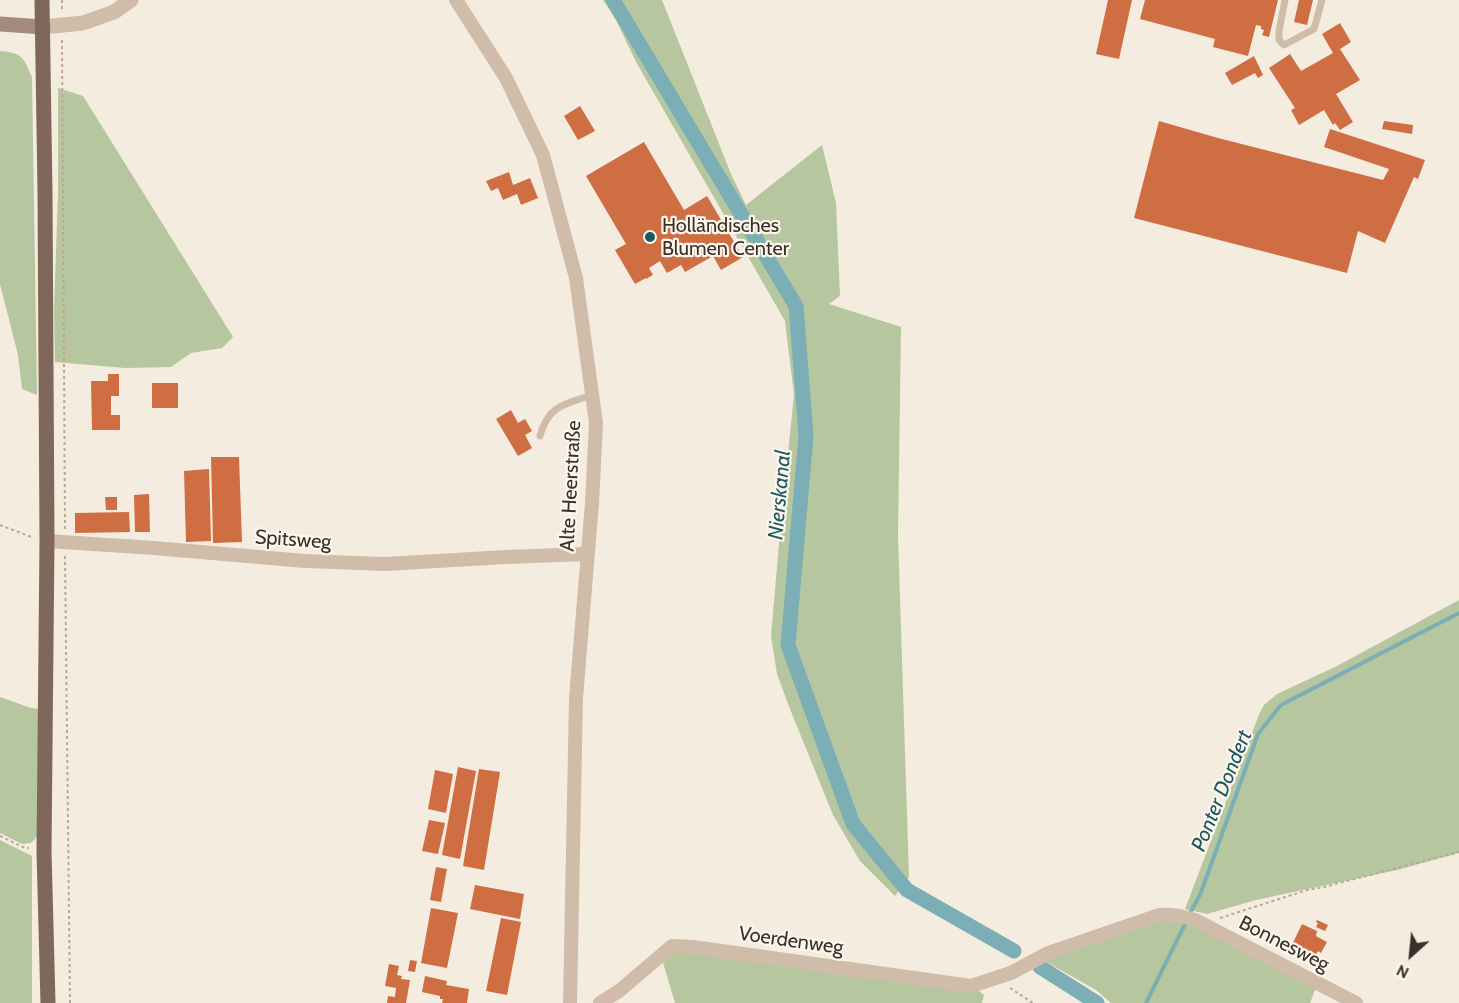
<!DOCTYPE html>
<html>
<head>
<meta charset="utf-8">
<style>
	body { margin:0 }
	#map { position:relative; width:1459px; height:1003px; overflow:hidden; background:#f5ece0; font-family:Cabin,sans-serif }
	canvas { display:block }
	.north { position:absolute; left:1381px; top:925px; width:60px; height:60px; -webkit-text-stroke:4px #fcf6ed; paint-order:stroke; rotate:207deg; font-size:16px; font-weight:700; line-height:24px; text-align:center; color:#3c312a }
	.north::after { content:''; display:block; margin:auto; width:21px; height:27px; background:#3c312a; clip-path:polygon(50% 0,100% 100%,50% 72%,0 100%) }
</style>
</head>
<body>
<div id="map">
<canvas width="1459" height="1003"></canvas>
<div class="north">N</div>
</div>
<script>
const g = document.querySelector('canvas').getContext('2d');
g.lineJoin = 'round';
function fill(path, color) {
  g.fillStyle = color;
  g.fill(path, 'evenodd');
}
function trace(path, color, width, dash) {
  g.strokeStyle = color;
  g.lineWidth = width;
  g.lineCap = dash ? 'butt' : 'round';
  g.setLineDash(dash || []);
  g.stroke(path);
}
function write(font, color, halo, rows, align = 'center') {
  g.font = font + ' Cabin,sans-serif';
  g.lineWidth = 4.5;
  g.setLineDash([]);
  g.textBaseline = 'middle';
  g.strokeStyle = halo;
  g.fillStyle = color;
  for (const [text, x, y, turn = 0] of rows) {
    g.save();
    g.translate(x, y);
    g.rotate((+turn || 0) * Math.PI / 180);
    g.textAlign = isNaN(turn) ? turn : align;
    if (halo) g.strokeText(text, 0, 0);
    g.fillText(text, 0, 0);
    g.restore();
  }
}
fill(new Path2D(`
	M603,0H662L731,174L746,205L822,145L836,203L840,296L829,304L901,327L898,536L909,877L895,896L860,861L833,815L790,709L777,674L771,636L781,521L794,395L785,321L636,62L616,20Z
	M0,51C23,53 23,57 32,77L37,395L22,389L18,355L0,284Z
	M58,88L83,96L233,337L222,348L191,353L171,367L125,368L55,362L54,311L58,193Z
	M1459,600V853L1397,870L1256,900L1207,914L1185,909L1260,712L1264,705L1277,694L1337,666Z
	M0,697L31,708L40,709V833L31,843L22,844L0,833Z
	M0,840L32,856V1003H0Z
	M1172,914L1317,985L1310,1003H1111L1096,990L1043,960Z
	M675,950L966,989L979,991L984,995L982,1003H675L662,959Z`), '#b6c69e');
trace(new Path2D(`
	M1191,911L1200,895L1258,734L1281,705L1459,613
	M1146,1003L1186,922`), '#7cafb5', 4);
trace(new Path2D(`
	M613,0L796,306L806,436L788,645L853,824L907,890L1014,951
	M1040,967L1097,1003`), '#7cafb5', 15);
fill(new Path2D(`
	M1108,0H1132L1119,59L1096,54Z
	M1145,0H1278L1269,37L1262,35L1264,30L1261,29V26L1256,25L1248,56L1213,47L1215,39L1140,19Z
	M1299,0H1313L1307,25L1294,22Z
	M1340,23L1351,42L1340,49L1360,80L1336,94L1353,122L1340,130L1335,123L1333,125L1324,110L1299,125L1291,110L1295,108L1269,68L1290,54L1301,71L1333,53L1322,34Z
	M1254,56L1263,75L1258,78L1255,73L1232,85L1225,73Z
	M580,106L595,131L578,140L564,116Z
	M1159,121L1218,138L1383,180L1389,169L1324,147L1330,129L1425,160L1418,179L1414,177L1385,243L1358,231L1347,273L1134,218Z
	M1384,121L1413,125L1412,134L1382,129Z
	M644,142L684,210L707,196L743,257L721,270L713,256L685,272L681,265L667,273L660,261L649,268L653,275L646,279V278L635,284L615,250L626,244L586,176Z
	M509,172L513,185L530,178L538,198L521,205L517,194L503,200L498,188L491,191L486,181Z
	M108,374H119V396H111V415H120V430H92L91,381H108Z
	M152,383H178V408H152Z
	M511,410L518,423L525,419L532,431L525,435L532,448L518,456L496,419Z
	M211,457H239L242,542L213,543Z
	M209,469L211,541L186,542L184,471Z
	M149,494L150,532H135L134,495Z
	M105,497H117V510H106Z
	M129,512L130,532L75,533V513Z
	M458,767L476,771L460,859L442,855Z
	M479,769L500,772L484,870L463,866Z
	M435,770L453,774L446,813L428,809Z
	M429,820L445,823L438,854L422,851Z
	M436,867L447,869L441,902L430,900Z
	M475,885L524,894L520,919L470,909Z
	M431,908L458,913L447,968L421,963Z
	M501,918L521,922L507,995L486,991Z
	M1317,920L1328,925L1325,931L1316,927L1318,923L1316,922Z
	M1302,924L1317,931L1316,936L1327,942L1321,953L1318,951L1314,959L1290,949Z
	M410,960L417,961L415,972L408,971Z
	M389,964L399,966L397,975L402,976L401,979L410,980L406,1003H387L388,996L395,997L396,988L385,986Z
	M425,976L447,981L446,985L469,989L467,1003H442L443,999H440V996L422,992Z`), '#cf6d43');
trace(new Path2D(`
	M62,0V10
	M62,40L65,529
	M0,525L34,538
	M65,556L70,1003
	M0,836L25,848H29
	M1220,918L1307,890L1324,887L1459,852
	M1010,988L1033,1003`), '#bba794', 2, [3, 3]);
trace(new Path2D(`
	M1285,0L1279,31V40L1284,45L1314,29L1322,0
	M540,436C548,405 566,404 592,395`), '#cfbdaa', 7);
trace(new Path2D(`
	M456,0L506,78L543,155L576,278L596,423L592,503L576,698L570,1003
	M47,541L154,548L305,561L385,564L506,557L587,554
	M600,1003L619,991L672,946L693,947L971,986L1011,973L1048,953L1159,915C1173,914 1182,916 1195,920L1356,1003`), '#cfbdaa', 14);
trace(new Path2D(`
	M43,27L83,23L114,12L131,0`), '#cfbdaa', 15);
trace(new Path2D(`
	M0,24L43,27`), '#a38c7b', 15);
trace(new Path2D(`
	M42,0L45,192L47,541L44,851L48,1003`), '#7f685a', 15);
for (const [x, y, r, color] of [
	[650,237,6,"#1b5961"]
]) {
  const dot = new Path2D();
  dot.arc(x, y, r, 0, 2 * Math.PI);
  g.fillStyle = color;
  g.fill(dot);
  trace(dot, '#fcf6ed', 2);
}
write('20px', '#3c312a', '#fcf6ed', [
	["Holländisches",662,226],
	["Blumen Center",662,249]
], 'left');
write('20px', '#3c312a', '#fcf6ed', [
	["Alte Heerstraße",571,486,-87],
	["Spitsweg",293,540,4],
	["Voerdenweg",791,941,8],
	["Bonnesweg",1284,944,27]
]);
write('italic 21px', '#1b5961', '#fcf6ed', [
	["Nierskanal",780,495,-85],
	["Ponter Dondert",1222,791,-68]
]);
</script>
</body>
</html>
